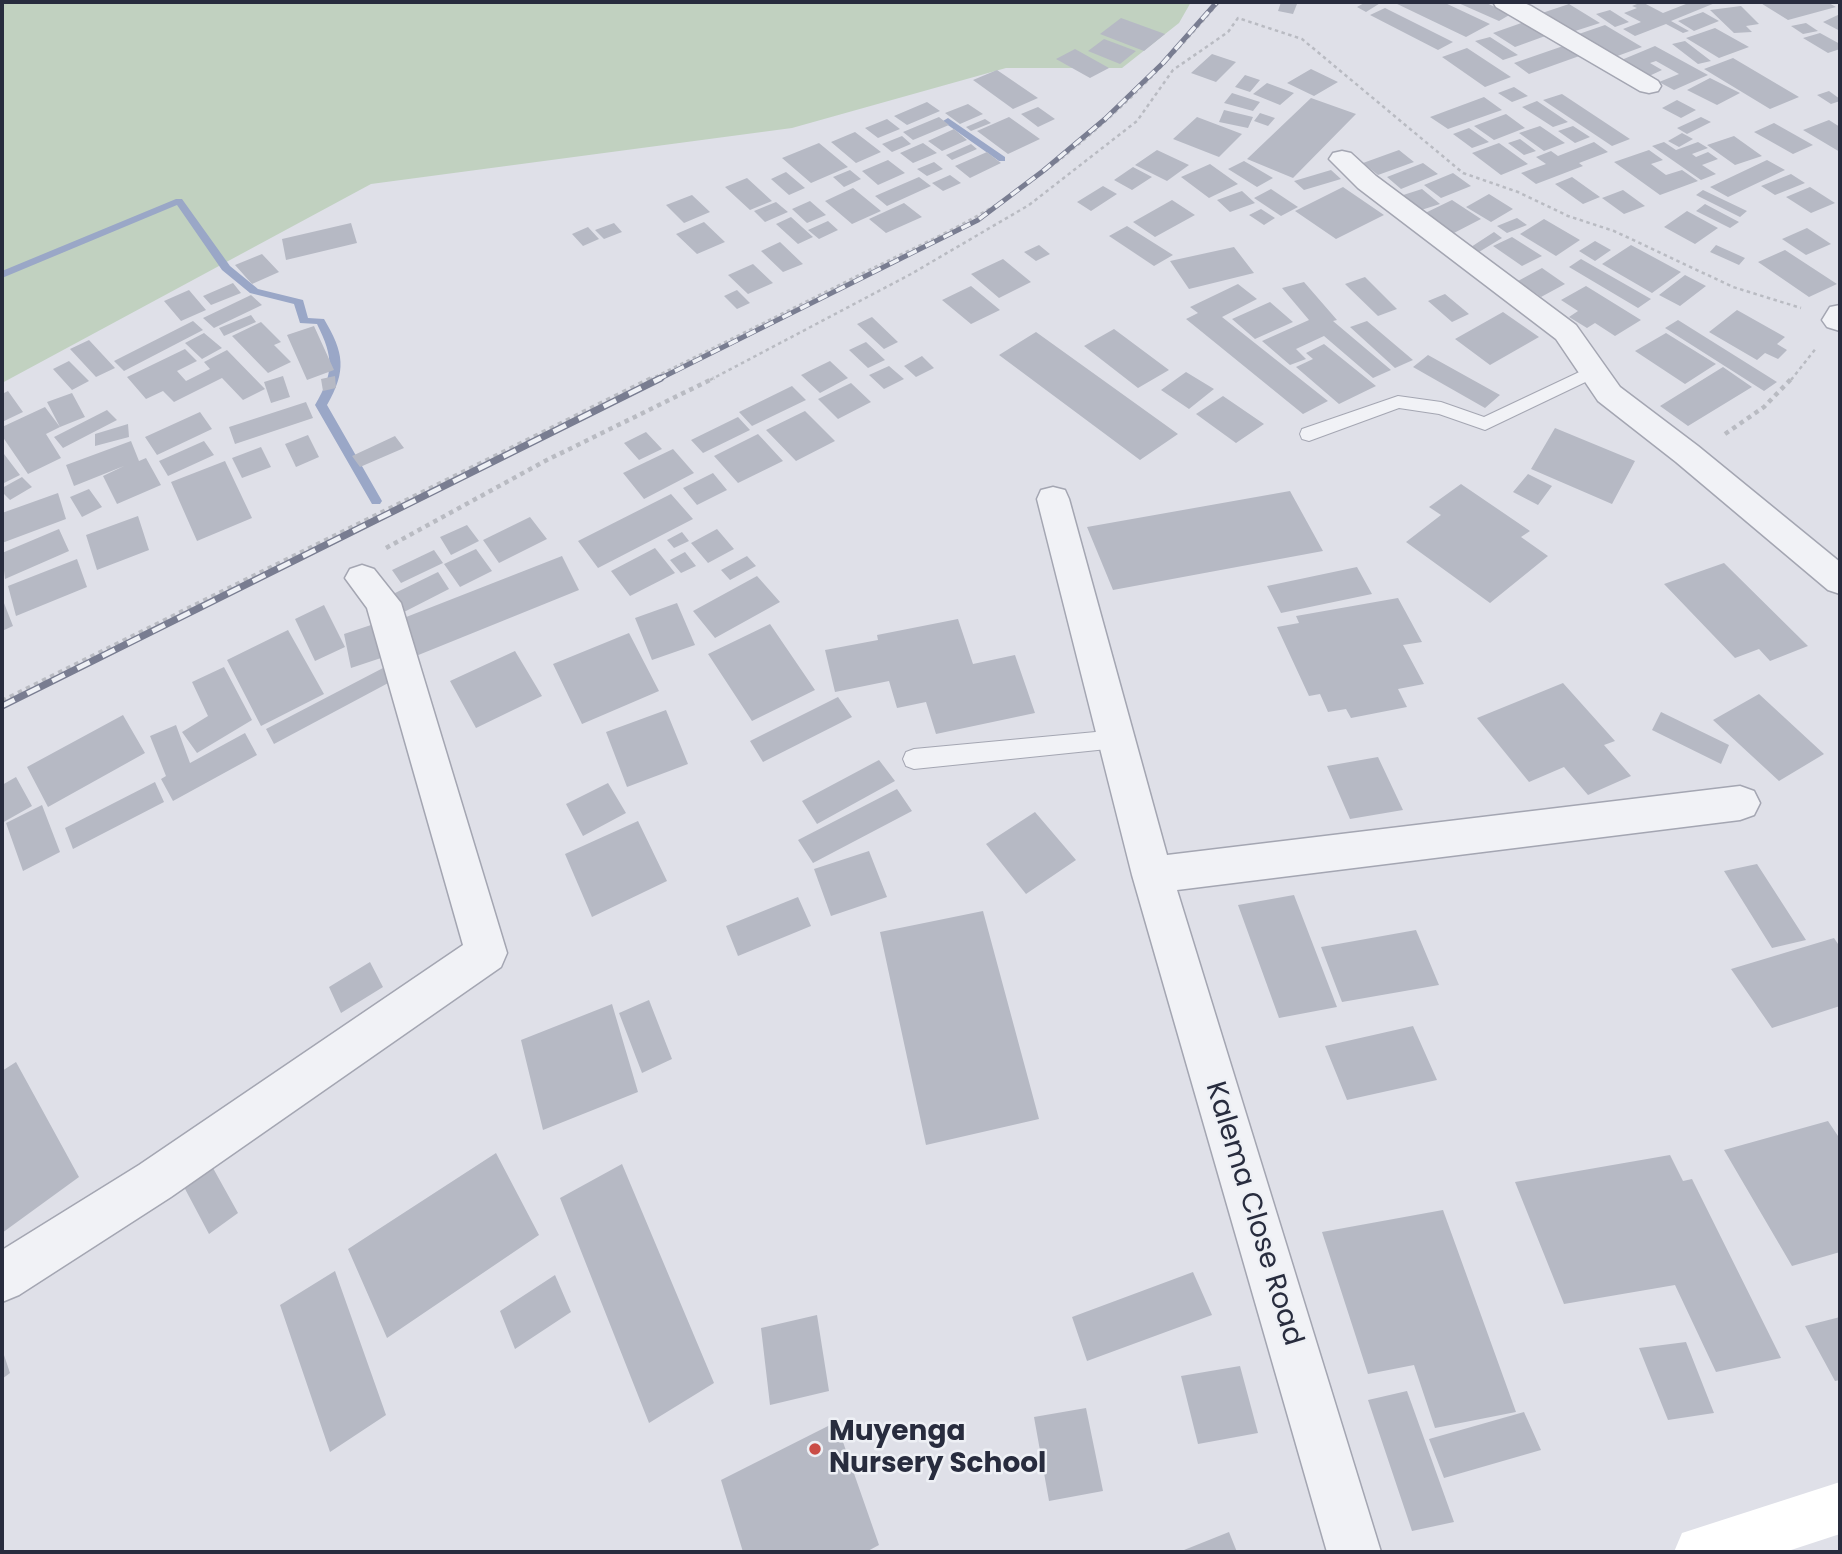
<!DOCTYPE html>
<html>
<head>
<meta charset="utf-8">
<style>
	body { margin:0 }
	#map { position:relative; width:1842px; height:1554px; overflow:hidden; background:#dfe0e8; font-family:Poppins,sans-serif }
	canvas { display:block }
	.frame { position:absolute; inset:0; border:4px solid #282c3e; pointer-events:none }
</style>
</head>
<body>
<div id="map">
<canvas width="1842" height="1554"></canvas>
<div class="frame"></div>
</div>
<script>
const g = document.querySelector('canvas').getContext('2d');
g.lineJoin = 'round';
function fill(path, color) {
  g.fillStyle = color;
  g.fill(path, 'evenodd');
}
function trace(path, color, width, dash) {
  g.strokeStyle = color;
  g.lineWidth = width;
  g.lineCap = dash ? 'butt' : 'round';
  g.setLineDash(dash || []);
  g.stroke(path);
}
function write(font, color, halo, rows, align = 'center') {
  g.font = font + ' Poppins,sans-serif';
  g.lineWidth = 5;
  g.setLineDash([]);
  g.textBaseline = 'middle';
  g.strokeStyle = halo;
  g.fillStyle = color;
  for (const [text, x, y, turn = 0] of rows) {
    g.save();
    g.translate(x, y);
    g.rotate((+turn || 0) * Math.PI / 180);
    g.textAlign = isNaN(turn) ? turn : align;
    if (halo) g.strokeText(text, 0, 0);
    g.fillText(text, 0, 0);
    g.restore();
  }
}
fill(new Path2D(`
	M2,2H1191L1179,23L1122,68H1006L792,128L371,184L2,383Z`), '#c1d1c0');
fill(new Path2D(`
	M948,118L1005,157V161H999L945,123L943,121Z
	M176,199H182L230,266L258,289L303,300L308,318L324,319C344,353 347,370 327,405L382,501L380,504H372L315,405C334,373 334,358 317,324L300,323L294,304L250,293L222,270L177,205L2,278V271Z`), '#9aa7c7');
fill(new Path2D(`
	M1281,2L1297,4L1293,14L1278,11Z
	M1366,2H1382L1366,12L1357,7Z
	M1393,2H1443L1490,24L1466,37Z
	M1456,2H1484L1511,14L1499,21Z
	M1642,2L1663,13L1691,2L1715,3L1671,21L1689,31L1683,33L1666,24L1635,36L1623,29L1641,22L1624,13L1637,8L1632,6Z
	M1759,2H1827L1836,7L1788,20Z
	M1569,4L1600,23L1572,32L1542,13Z
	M1741,6L1759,24L1746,26L1752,32L1734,33L1710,10Z
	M1385,8L1453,42L1438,50L1370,15Z
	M1610,10L1629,22L1615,27L1596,14Z
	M1703,12L1719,21L1694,31L1678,21Z
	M1840,14V31L1823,22Z
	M1121,18L1165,34L1144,51L1100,34Z
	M1527,21L1548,35L1515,47L1493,33Z
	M1806,23L1818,31L1803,34L1791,26Z
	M1605,25L1642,47L1612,58L1576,35Z
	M1715,28L1749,47L1719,58L1686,38Z
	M1820,33L1840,44V49L1828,53L1803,38Z
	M1490,37L1518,55L1503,60L1475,41Z
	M1104,39L1136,51L1120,64L1088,51Z
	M1685,41L1711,61L1698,64L1672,44Z
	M1569,44L1585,54L1529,74L1514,63Z
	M1655,46L1708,75L1674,90L1659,82L1679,74L1656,61L1650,63L1662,70L1647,77L1619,61Z
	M1467,48L1511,77L1485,87L1442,57Z
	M1075,49L1109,68L1090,78L1056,59Z
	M1212,54L1236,62L1216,82L1191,73Z
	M1733,58L1799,97L1770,109L1704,69Z
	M1311,69L1338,82L1314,96L1287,83Z
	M997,70L1038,98L1013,109L973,80Z
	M1245,75L1260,80L1250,92L1235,87Z
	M1710,78L1740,93L1717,105L1687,90Z
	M1267,83L1294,93L1280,105L1253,94Z
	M1514,87L1528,96L1512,102L1498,93Z
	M1829,91L1840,99V101L1831,104L1817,95Z
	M1232,93L1260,102L1253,111L1224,103Z
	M1562,94L1630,139L1612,146L1543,100Z
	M1484,97L1502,110L1448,129L1430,117Z
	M1311,98L1356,114L1293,178L1247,159Z
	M1677,100L1696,110L1681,118L1662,108Z
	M1537,101L1568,122L1553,127L1522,107Z
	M927,102L940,111L907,125L894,116Z
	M968,104L983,114L960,124L945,113Z
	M1038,107L1055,119L1038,127L1021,114Z
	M1224,110L1253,117L1248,128L1219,122Z
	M1260,113L1275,118L1268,126L1254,121Z
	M1506,114L1525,128L1494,140L1474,126Z
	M939,117L949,125L913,140L903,132Z
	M1009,117L1040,139L1008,154L977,131Z
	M1197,117L1242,134L1219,157L1173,139Z
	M1701,117L1711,122L1687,134L1677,128Z
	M887,119L900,129L878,138L865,128Z
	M985,119L991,123L971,131L966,127Z
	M1829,120L1840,127V152L1803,130Z
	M1774,123L1813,145L1793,154L1754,132Z
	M1540,126L1565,143L1544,151L1519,133Z
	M1573,126L1590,137L1575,143L1558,131Z
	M1469,128L1489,142L1472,148L1453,134Z
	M954,129L967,140L942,151L928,141Z
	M855,132L881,152L856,163L831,142Z
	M1682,133L1693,139L1679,147L1668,141Z
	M902,136L911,144L892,152L882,144Z
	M1734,136L1762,156L1735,165L1707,145Z
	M1520,139L1536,151L1524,155L1508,143Z
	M1594,142L1608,152L1579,163L1583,166L1536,184L1521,173L1546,164L1536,157L1551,151L1558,156Z
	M1664,142L1676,150L1698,142L1708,148L1692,154L1696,157L1708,152L1718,159L1702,165L1716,174L1701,180L1652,146Z
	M819,143L848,167L811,183L782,158Z
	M923,143L937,153L913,163L900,153Z
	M1499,143L1528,164L1501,175L1472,153Z
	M971,144L977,149L952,160L946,155Z
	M1157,150L1189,165L1167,181L1135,165Z
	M1399,150L1414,162L1378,175L1363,163Z
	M1649,150L1663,160L1651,164L1666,175L1682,170L1698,181L1660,195L1614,162Z
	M987,152L1001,163L970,178L955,166Z
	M888,160L905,173L878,185L862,171Z
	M1767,160L1785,170L1728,197L1710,187Z
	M1244,161L1273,178L1257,187L1228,169Z
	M934,162L943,169L927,176L917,169Z
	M1423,163L1438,174L1401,189L1387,177Z
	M1210,164L1238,184L1209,198L1181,177Z
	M1133,167L1152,177L1132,190L1114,180Z
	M850,170L861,179L844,187L833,177Z
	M1331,170L1341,179L1304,190L1294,181Z
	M786,172L805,188L789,195L771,179Z
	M1453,173L1471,186L1441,198L1424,185Z
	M1791,174L1805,183L1775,195L1761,186Z
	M950,175L961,183L943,191L932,183Z
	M919,177L931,186L887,206L875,196Z
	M1572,177L1600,197L1583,204L1555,184Z
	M747,178L772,201L750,210L725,187Z
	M1103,186L1117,194L1091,211L1077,202Z
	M1343,187L1384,215L1336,239L1295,211Z
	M1810,187L1835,203L1811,213L1786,197Z
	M853,188L881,211L852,224L825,201Z
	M1271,189L1298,207L1281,216L1254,198Z
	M1422,189L1440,204L1415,212L1397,197Z
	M1623,190L1645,206L1624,214L1602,198Z
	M1703,190L1747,211L1740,217L1696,195Z
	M1242,191L1255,203L1230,212L1217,200Z
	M1489,194L1513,209L1491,222L1466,207Z
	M692,195L710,212L684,223L666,205Z
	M1172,200L1195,215L1155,237L1133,222Z
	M1452,200L1481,219L1450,235L1421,215Z
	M810,201L826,215L807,223L792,209Z
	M776,202L788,212L765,222L754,211Z
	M904,203L922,217L886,233L869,219Z
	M1705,204L1739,222L1730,228L1696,211Z
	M1261,209L1275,218L1264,225L1249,215Z
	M1687,211L1718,228L1695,244L1664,227Z
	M791,217L813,237L798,244L776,224Z
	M1517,218L1527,225L1507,233L1497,226Z
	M1544,219L1580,240L1556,256L1520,234Z
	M828,221L838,230L819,239L808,230Z
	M704,222L725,242L697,254L676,234Z
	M351,223L357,243L286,260L282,239Z
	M614,223L622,232L604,239L595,230Z
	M1127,226L1173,255L1154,266L1109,236Z
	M588,227L599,239L583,246L572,234Z
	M1807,228L1831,244L1806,255L1782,239Z
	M1494,232L1502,238L1479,252L1471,247Z
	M1512,237L1542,256L1522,266L1493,246Z
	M1595,241L1611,250L1595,261L1579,251Z
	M780,242L803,264L783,272L761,251Z
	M1039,245L1050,254L1036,261L1024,252Z
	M1631,245L1681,272L1652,293L1602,264Z
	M1716,245L1745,258L1739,265L1710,252Z
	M1234,247L1254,273L1189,289L1170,261Z
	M1785,250L1837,284L1809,297L1758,262Z
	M262,254L279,272L252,284L235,265Z
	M1003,259L1031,282L999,298L971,274Z
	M1581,259L1651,299L1638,308L1569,267Z
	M753,264L773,283L748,294L728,275Z
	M1542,268L1565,284L1541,297L1518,281Z
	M1685,275L1706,286L1680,306L1659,295Z
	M1365,277L1397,309L1378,316L1345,284Z
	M1304,282L1337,320L1333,321L1391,370L1373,378L1324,336L1296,349L1306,359L1290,365L1262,341L1309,320L1282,288Z
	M233,283L241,293L211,305L203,296Z
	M1238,284L1257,299L1222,317L1328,401L1303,414L1186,319L1198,313L1190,307Z
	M971,286L1000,310L971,324L942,300Z
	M1586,286L1641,320L1615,336L1595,323L1587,328L1569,317L1578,311L1561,300Z
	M189,290L206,310L181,321L164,301Z
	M737,290L750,303L737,309L724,296Z
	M1445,294L1469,314L1452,322L1428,301Z
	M251,295L262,305L214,328L203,318Z
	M1270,302L1293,322L1255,339L1232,319Z
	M1737,310L1785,337L1777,344L1787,350L1778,359L1765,353L1757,360L1709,332Z
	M1503,312L1539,337L1490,365L1455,339Z
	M251,315L256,322L224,336L219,328Z
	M872,317L898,342L884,349L857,324Z
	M1678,320L1777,382L1764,391L1665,328Z
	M193,321L203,330L124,371L114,361Z
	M1367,321L1413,360L1395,368L1350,327Z
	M261,322L281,342L274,345L291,362L268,373L232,336Z
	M314,326L334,370L307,380L287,335Z
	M1114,329L1169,370L1138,388L1084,346Z
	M1036,332L1178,434L1140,460L999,355Z
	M204,333L222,348L202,359L185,343Z
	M1666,333L1716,364L1685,384L1635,351Z
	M89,340L115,368L96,377L70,349Z
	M866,342L885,360L868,368L849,350Z
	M1324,344L1376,386L1339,404L1296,367L1313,359L1306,353Z
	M185,349L197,361L177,371L186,381L210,369L204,362L227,350L265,389L243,400L222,378L174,402L163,391L146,399L127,377Z
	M1428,355L1500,395L1485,408L1413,367Z
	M922,356L934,368L916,377L904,366Z
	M69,361L89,381L72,390L53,369Z
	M830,361L848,378L820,393L801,375Z
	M889,366L904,379L884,389L869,375Z
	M1723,367L1752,387L1688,426L1660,406Z
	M1186,372L1214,389L1189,409L1161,390Z
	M283,376L290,397L271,403L264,382Z
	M335,376L336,388L323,391L321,379Z
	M851,383L871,402L838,419L818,399Z
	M792,386L806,400L752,426L739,412Z
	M8,391L23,412L2,422V394Z
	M72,393L85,417L60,427L47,402Z
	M1223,396L1264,424L1236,443L1196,414Z
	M306,402L313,418L235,444L229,427Z
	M45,407L60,427L46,434L61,458L28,474L2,436V427Z
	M107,410L117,420L63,448L54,437Z
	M805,411L835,441L796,461L766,430Z
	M200,412L212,429L157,455L145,437Z
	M738,417L750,430L703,453L691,440Z
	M128,424L129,437L95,446V434Z
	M1555,428L1635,461L1612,504L1531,469Z
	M646,432L662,449L639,460L624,443Z
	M758,434L783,461L738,483L714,456Z
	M308,435L319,457L296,467L285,444Z
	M395,436L404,448L360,467L352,456Z
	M131,441L139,461L146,458L161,485L117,504L103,476L124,466L74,486L66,465Z
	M204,441L214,455L168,476L159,461Z
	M261,447L271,467L242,478L232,458Z
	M673,449L694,473L644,499L623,473Z
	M4,454L20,475L2,484V455Z
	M225,461L252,518L197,541L171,482Z
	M713,473L727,490L697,505L683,488Z
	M1528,474L1552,486L1538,505L1513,492Z
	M22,477L32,487L10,500L2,492V488Z
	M1461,484L1530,531L1521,537L1548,556L1490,603L1406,542L1441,515L1429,507Z
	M89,489L102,507L82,517L70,497Z
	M1290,491L1323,551L1113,590L1087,527Z
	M58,493L66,519L2,543V513Z
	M671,494L693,519L598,568L578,541Z
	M138,516L149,550L97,570L86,535Z
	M530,517L547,539L499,563L483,540Z
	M467,525L479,541L451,555L440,537Z
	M59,529L69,551L5,579L2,553Z
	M717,529L734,549L708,563L691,543Z
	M682,532L689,541L674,548L667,540Z
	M655,548L675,573L630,596L611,571Z
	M476,549L492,571L460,587L444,564Z
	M434,550L443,563L401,583L392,570Z
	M685,552L696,566L681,573L670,560Z
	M562,556L579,590L411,658L396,621Z
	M747,556L756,566L730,580L721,570Z
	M77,559L87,587L16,616L8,586Z
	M1724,563L1808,646L1770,661L1759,649L1735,658L1664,584Z
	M1357,567L1372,594L1281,613L1267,586Z
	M438,572L449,589L404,612L393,594Z
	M757,576L780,602L715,638L693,611Z
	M2,598L13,626L2,631Z
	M1398,598L1422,642L1403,645L1424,684L1398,689L1407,707L1351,718L1346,709L1328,712L1320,694L1309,696L1277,627L1299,623L1296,616Z
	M677,603L695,645L652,660L635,618Z
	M324,605L345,647L315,661L295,619Z
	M958,619L973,664L1015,655L1035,713L936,734L926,702L897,708L889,681L835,692L825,650L878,640L877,635Z
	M380,622L387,656L351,668L344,634Z
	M770,624L815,690L752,721L708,654Z
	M288,630L324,694L261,726L227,660Z
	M629,633L659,691L582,724L553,664Z
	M515,651L542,696L476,728L450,681Z
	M224,667L252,720L197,753L182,732L208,716L192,682Z
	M383,668L392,681L274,744L266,729Z
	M1563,683L1615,741L1604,745L1631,776L1588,795L1564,767L1529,782L1477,718Z
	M1759,694L1824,754L1779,781L1713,720Z
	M838,697L852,717L763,762L750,741Z
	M666,710L688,764L627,787L606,732Z
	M1661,712L1729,745L1721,764L1652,730Z
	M123,715L145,753L48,807L27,767Z
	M176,725L190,763L245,733L257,755L173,801L161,779L166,776L150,736Z
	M1378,757L1403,810L1350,819L1327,766Z
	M879,760L895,781L817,824L802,801Z
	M16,777L32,806L2,823V785Z
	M155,782L164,802L73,849L65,828Z
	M608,783L626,813L583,836L566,804Z
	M897,789L912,811L813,863L798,840Z
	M42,805L60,852L23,871L6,823Z
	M1035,812L1076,860L1026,894L986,844Z
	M638,821L667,881L592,917L565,854Z
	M869,851L887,897L831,916L814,869Z
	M1757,864L1806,940L1772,948L1724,871Z
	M1294,895L1337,1007L1279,1018L1238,905Z
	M798,897L811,926L738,956L726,926Z
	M983,911L1039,1119L926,1145L880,932Z
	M1416,930L1439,985L1342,1002L1321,947Z
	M1834,938L1840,947V1006L1772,1028L1731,969Z
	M370,962L383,987L341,1013L329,987Z
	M649,1000L672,1059L642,1073L619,1013Z
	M612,1004L638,1092L543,1130L521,1040Z
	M1413,1026L1437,1080L1347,1100L1325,1046Z
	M16,1062L79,1177L2,1233V1071Z
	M1828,1121L1840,1139V1252L1792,1266L1724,1150Z
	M496,1153L539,1235L387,1338L348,1249Z
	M1670,1155L1683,1181L1692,1179L1781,1358L1716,1372L1675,1285L1564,1304L1515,1182Z
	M622,1164L714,1383L649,1423L560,1198Z
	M213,1168L238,1213L209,1234L184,1187Z
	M1443,1210L1516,1412L1435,1428L1414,1365L1368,1374L1322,1232Z
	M335,1271L386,1415L330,1452L280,1305Z
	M1193,1272L1212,1315L1087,1361L1072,1317Z
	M555,1275L571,1312L515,1349L500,1311Z
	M817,1315L829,1391L770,1405L761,1328Z
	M1840,1317V1380L1835,1381L1805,1326Z
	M1686,1342L1714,1413L1668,1420L1639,1348Z
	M2,1349L10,1373L2,1379Z
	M1240,1366L1258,1433L1198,1444L1181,1376Z
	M1407,1391L1454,1522L1412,1531L1368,1400Z
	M1086,1408L1103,1491L1049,1501L1034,1417Z
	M1524,1412L1541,1450L1444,1478L1429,1439Z
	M836,1422L879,1545L866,1552H743L721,1480Z
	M1229,1532L1237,1552H1179Z`), '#b6b9c4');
const lane = new Path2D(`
	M1592,366L1601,372L1598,376L1485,430L1439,414L1399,408L1309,441L1302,439L1300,434L1302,429L1398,396L1441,402L1484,417Z
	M1117,730L1125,732L1128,739L1125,746L1117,748L914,769L906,766L903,759L906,752L914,749Z`);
const street = new Path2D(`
	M1493,2H1522L1531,6L1658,81L1661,86L1658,91L1649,93L1640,91L1496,7Z
	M1342,151L1351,153L1376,176L1576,325L1620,387L1698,446L1840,562V594L1828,590L1676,462L1598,401L1556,339L1358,188L1329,159L1333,153Z
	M1840,305V331L1827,327L1822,320L1830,307Z
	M1053,487L1065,490L1069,499L1167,855L1740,786L1754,791L1760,803L1754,815L1740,820L1177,890L1381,1552H1327L1132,875L1037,499L1041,490Z
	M362,565L374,569L401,603L507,953L501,967L171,1197L19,1295L2,1302V1250L139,1165L463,945L367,608L345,578L350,569Z`);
trace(lane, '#a4a6b2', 2);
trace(street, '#a4a6b2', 3);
trace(new Path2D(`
	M649,380C723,343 798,306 873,268C920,245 970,223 1013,194C1091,141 1159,74 1219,2
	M710,380L911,274L1029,205L1137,121L1173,70L1228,32L1238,18L1302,39L1463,173L1518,192L1568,216L1614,231L1733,287L1801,308
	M1791,380L1817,347`), '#b9bbc2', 2.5, [3.5, 3.5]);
trace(new Path2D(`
	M1725,434L1764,407L1792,378
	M386,548L545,461L714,378
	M2,701L652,378`), '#b9bbc2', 4.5, [4.5, 4.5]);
fill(lane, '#f1f2f6');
fill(street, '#f1f2f6');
fill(new Path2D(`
	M1840,1482V1534L1785,1552H1674L1682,1533Z`), '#fff');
const railFar1 = new Path2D(`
	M657,380L978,220L1043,171L1105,119L1163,63L1217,2`);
const rail = new Path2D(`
	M2,706L661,378`);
trace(railFar1, '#797d91', 5);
trace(rail, '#797d91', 7);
trace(railFar1, '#eef0f5', 3.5, [10]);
trace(rail, '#eef0f5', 4.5, [14]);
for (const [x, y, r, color] of [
	[815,1449,7,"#ca4d47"]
]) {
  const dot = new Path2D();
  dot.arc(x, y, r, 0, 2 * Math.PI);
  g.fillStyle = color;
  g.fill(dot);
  trace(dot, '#eef0f5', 2.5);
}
write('28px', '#282c3e', '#eef0f5', [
	["Kalema Close Road",1253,1214,73]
]);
write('bold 28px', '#282c3e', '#eef0f5', [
	["Muyenga",829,1433],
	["Nursery School",829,1465]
], 'left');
</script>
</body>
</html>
